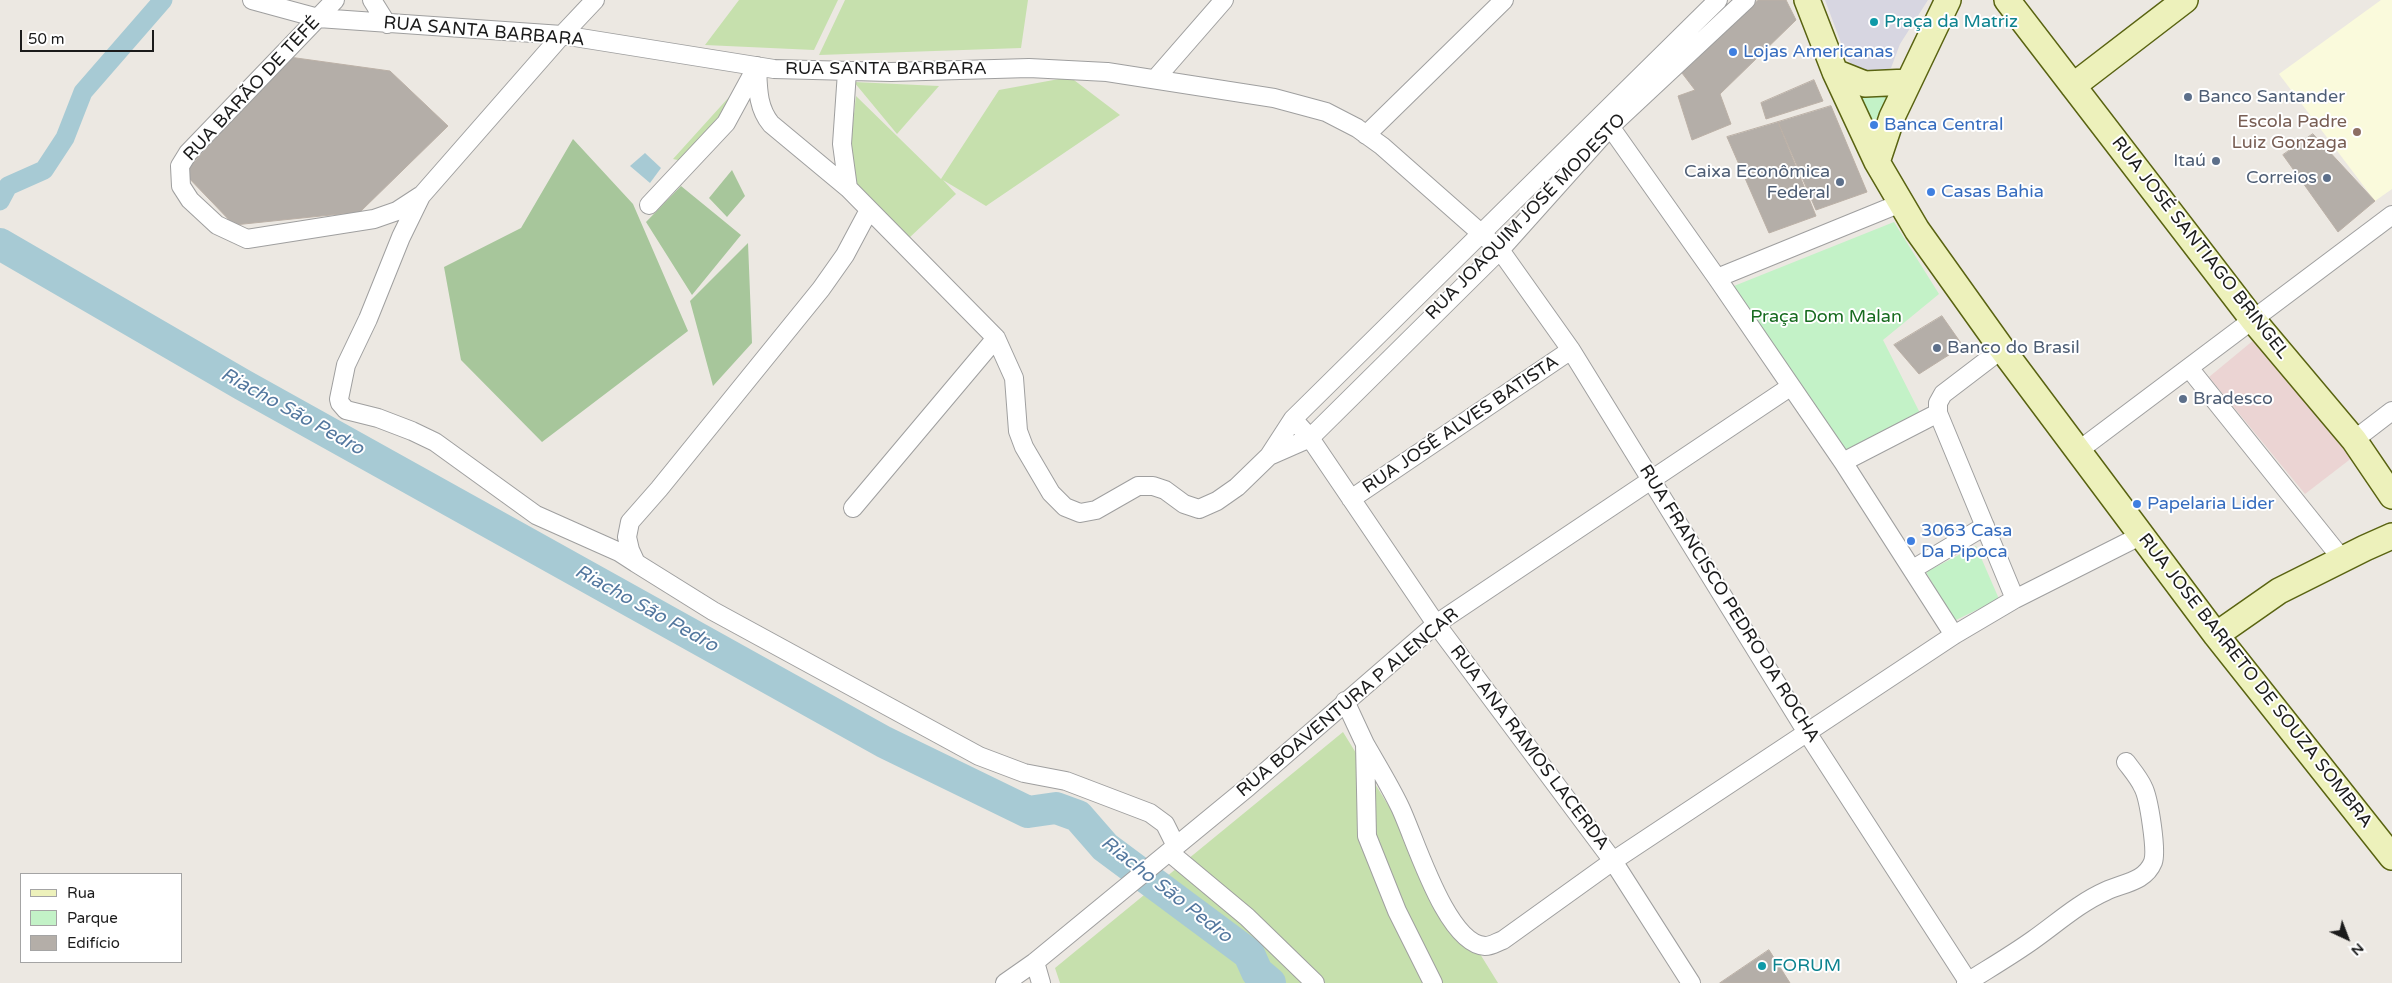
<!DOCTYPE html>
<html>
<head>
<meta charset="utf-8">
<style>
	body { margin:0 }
	#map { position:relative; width:2392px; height:983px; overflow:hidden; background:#ece8e2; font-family:"Varela Round",sans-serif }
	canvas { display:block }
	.legend { position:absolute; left:20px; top:873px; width:162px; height:90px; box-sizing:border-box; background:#fff; border:1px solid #a4a4a4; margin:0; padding:6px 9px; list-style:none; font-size:15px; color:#1b1b1b }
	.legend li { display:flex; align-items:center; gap:10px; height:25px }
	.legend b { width:25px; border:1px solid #a4a4a4 }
	.north { position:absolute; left:2322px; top:913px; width:50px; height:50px; -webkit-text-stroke:4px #fff; paint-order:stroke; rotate:137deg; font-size:14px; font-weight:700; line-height:20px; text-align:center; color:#1b1b1b }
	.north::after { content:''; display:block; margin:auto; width:18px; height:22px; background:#1b1b1b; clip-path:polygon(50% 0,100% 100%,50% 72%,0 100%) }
	.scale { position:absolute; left:20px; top:30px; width:134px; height:22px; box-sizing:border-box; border:2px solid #1b1b1b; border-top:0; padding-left:6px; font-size:15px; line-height:18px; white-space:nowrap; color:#1b1b1b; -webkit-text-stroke:4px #fff; paint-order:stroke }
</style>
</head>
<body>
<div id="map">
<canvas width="2392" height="983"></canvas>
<ul class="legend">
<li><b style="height:6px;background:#edf1bb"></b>Rua</li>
<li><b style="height:14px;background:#c3f2c7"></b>Parque</li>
<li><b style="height:14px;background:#b4aea8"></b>Edifício</li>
</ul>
<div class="north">N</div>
<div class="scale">50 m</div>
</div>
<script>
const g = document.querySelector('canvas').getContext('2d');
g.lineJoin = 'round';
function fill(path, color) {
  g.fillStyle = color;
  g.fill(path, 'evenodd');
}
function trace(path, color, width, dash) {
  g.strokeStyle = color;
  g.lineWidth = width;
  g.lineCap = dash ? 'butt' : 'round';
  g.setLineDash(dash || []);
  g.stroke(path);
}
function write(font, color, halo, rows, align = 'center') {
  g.font = font + ' "Varela Round",sans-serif';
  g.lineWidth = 4;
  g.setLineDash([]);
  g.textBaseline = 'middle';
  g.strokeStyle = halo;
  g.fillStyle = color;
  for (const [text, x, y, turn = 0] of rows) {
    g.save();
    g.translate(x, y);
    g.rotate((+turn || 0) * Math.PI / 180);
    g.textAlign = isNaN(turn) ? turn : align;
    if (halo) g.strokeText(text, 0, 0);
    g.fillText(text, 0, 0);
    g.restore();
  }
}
fill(new Path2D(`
	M2255,339L2357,454L2305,494L2209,377Z`), '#ebd4d3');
fill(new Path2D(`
	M2381,0H2392V189L2375,201L2279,74Z`), '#fafadc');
fill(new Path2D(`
	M739,0H838L814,50L705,45Z
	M845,0H1028L1021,48L819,55Z
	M1070,77L1120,115L986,206L943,180L956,194L909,238L855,184L850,150L856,96L941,179L999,90Z
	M854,82L939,86L897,134Z
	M730,96L732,106L682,161L673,159Z
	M1343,732L1498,983H1060L1055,968Z`), '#c6e0ad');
fill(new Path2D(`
	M573,139L633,204L688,331L542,442L461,360L444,267L521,228Z
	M732,170L745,196L727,217L709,198Z
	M681,186L741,235L692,295L646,222Z
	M748,243L752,343L713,386L690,301Z`), '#a7c69b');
fill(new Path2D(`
	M1891,91L1872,127L1855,93Z
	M1894,222L1939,294L1883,340L1921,415L1844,452L1729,288Z
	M1976,546L1999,599L1954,621L1926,572Z`), '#c3f2c7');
fill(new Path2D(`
	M1825,0H1928L1900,44L1891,68L1862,77L1847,59Z`), '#d7d6e1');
fill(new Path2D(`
	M645,153L661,168L650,183L630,166Z`), '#a7cad4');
trace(new Path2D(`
	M0,201L8,186L44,170L65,138L83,92L163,0`), '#a7cad4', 19);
trace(new Path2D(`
	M0,244L243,385L884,742L1028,812L1056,808L1078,816L1105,847L1249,954L1257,972L1270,983`), '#a7cad4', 32);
const building = new Path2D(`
	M1758,0H1786L1796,20L1720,94L1731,124L1692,140L1678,96L1695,90L1682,73Z
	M289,57L390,71L448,126L360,212L234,225L184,173Z
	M1814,80L1823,101L1766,119L1761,103Z
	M1831,106L1867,192L1816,210L1778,122Z
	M1778,122L1816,216L1769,233L1727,137Z
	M2313,134L2375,201L2338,232L2283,155Z
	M1942,316L1963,346L1919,374L1894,345Z
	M1769,950L1790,983H1720Z`);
fill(building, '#b4aea8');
trace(building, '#bbb0a6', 1);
const street = new Path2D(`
	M252,0L318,18L562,35L774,69L891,72L1029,68L1107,72L1274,98L1326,112L1357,128L1382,146L1500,250L1571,350L1806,731L1969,983
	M335,0L188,153L180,166L181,186L190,200L217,225L247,239L374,219L397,211L420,196
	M372,0L387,24
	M595,0L562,35L421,196L401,237L368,319L346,365L339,399L340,403L346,410L378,418L412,431L435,442L536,515L619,552L636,563
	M847,72L842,144L848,188
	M1156,78L1224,0
	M1604,118L1717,278L1843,462L1954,635
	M1366,135L1504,0
	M649,205L726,123L757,66C758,87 757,107 771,124L848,188L996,338L1014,378L1018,431L1024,447L1051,493L1065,507L1080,513L1096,510L1138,486H1153L1165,490L1184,504L1199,509L1217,501L1237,487L1269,456L1293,419L1718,0
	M869,210L845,255L821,289L659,489L630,522L627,537L630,550L636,563L713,611L979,756L1024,773L1066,781L1150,813L1165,824L1176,846
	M1717,278L1901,203
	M2002,349L1943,394L1938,403V413L2015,599
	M2189,368L2342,559
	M1293,419L1310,438L1436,624L1613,861L1691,983
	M2354,440L2392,411
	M2078,451L2392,215
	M1269,456L1310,438L1500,250L1611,126L1746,0
	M1843,462L1938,413
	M1351,499L1571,350
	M853,508L996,338
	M1913,569L1985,526
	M1345,701L1365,744L1367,836L1397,911L1433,983
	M1365,744C1377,765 1390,786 1400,807C1415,838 1446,944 1485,946C1492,946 1497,942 1503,940L1613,861L1954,635L2015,599L2142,535
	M1169,852L1247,917L1315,983
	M1035,962L1041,983
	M1005,983L1035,962L1248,787L1436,624L1790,387
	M1966,983C1988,969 2012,955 2033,940C2057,923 2079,903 2106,891C2123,883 2145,882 2153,862C2157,851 2149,798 2143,787C2139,778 2132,770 2126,762`);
const secondary = new Path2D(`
	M1807,0L1835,72L1877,162L1917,230L2002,349L2216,635L2392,857
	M2007,0L2253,320L2354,440L2392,496
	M1835,72L1865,84L1908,82
	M2073,86L2185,0
	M1877,162L1892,117L1948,0
	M2216,635L2279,591L2365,548L2392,536`);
trace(street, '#9f9f9f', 20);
trace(secondary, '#596311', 28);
trace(street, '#fff', 18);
trace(secondary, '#edf1bb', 25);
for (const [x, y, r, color] of [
	[1874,22,5,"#0f9aa8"],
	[1733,52,5,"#3f7fe0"],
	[2188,97,5,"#5c6f8a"],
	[1874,125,5,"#3f7fe0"],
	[2357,132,5,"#8d6e63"],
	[2216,161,5,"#5c6f8a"],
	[2327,178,5,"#5c6f8a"],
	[1840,182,5,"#5c6f8a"],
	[1931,192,5,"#3f7fe0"],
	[1937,348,5,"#5c6f8a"],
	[2183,399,5,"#5c6f8a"],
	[2137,504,5,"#3f7fe0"],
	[1911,541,5,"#3f7fe0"],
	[1762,966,5,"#0f9aa8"]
]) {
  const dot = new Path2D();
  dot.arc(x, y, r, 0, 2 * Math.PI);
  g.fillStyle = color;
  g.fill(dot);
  trace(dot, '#fff', 2);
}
write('18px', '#0d838f', '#fff', [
	["Praça da Matriz",1884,22],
	["FORUM",1772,966]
], 'left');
write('18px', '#1b1b1b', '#fff', [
	["RUA SANTA BARBARA",484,32,5],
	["RUA SANTA BARBARA",886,69],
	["RUA BARÃO DE TEFÉ",252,89,-47],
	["RUA JOAQUIM JOSÉ MODESTO",1526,217,-46],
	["RUA JOSÉ SANTIAGO BRINGEL",2200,248,52],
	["RUA JOSÊ ALVES BATISTA",1461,425,-34],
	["RUA FRANCISCO PEDRO DA ROCHA",1729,604,58],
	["RUA JOSE BARRETO DE SOUZA SOMBRA",2255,681,52],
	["RUA BOAVENTURA P ALENCAR",1348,703,-40],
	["RUA ANA RAMOS LACERDA",1529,748,53]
]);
write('18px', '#366cbe', '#fff', [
	["Lojas Americanas",1743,52],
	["Banca Central",1884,125],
	["Casas Bahia",1941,192],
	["Papelaria Lider",2147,504],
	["3063 Casa",1921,531],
	["Da Pipoca",1921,552]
], 'left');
write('18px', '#4e5e75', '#fff', [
	["Banco Santander",2198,97],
	["Itaú",2206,161,"right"],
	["Caixa Econômica",1830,172,"right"],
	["Federal",1830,193,"right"],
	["Correios",2317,178,"right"],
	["Banco do Brasil",1947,348],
	["Bradesco",2193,399]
], 'left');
write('18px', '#785e54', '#fff', [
	["Escola Padre",2347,122],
	["Luiz Gonzaga",2347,143]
], 'right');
write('18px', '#176b1f', '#fff', [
	["Praça Dom Malan",1826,317]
]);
write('italic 19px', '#54789f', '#fff', [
	["Riacho São Pedro",292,412,29],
	["Riacho São Pedro",646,609,29],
	["Riacho São Pedro",1166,890,38]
]);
</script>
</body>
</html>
